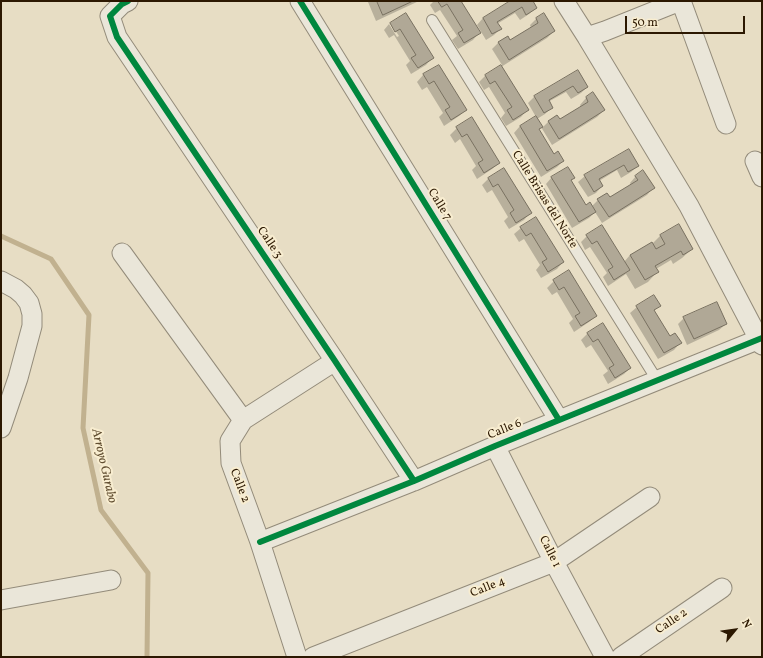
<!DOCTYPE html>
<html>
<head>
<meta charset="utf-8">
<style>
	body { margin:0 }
	#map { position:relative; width:763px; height:658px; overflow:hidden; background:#e7ddc4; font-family:Vollkorn,serif }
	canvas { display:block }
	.frame { position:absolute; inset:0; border:2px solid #2c1801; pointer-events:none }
	.north { position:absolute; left:715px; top:610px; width:40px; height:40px; -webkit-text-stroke:3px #f8edd0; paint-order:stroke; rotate:61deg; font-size:11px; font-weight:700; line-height:16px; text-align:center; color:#2c1801 }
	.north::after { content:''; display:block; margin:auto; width:14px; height:18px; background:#2c1801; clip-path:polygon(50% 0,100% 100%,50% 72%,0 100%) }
	.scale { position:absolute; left:625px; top:16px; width:120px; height:18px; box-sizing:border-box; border:2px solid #2c1801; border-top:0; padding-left:5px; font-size:12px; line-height:14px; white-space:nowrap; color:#2c1801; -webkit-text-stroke:3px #f8edd0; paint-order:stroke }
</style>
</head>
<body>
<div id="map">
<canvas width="763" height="658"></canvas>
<div class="frame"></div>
<div class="north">N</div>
<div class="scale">50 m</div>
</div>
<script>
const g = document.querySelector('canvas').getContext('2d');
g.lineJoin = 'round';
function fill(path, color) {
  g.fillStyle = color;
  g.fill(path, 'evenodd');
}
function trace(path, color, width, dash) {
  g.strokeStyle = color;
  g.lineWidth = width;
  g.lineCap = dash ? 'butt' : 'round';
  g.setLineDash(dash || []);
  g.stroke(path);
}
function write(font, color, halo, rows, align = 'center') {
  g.font = font + ' Vollkorn,serif';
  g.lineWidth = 4;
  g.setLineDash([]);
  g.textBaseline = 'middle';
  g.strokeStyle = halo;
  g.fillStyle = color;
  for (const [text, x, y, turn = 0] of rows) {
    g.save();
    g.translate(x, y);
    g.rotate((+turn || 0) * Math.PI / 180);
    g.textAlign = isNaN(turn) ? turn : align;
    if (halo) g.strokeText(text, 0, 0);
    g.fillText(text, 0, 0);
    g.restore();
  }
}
fill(new Path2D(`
	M370,1H419L376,21L368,2Z
	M434,1H460L479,33L473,40L458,49L452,40L457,36L440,10L435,13L430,5Z
	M512,1H532L536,8L529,14L520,20L515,13L497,24L500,29L494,35L486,40L477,25L483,18Z
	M405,14L432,58L426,65L411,74L406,65L410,61L394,35L389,38L384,30L389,24L397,37L399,36L391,24H390Z
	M543,15L554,31L547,38L501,67L527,110L521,117L506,126L501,118L505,113L489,87L484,90L479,82L485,76L502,65L492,49L498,43L507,37L510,42L531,28L530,25L536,19Z
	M439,66L466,110L459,116L444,126L439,117L443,113L427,87L422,90L417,82L423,75Z
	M578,71L587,87L581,93L571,99L566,92L548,102L552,107L545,114L537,119L542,128L548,122L557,116L560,121L581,107L580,105L586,98L593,94L604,110L597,117L552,145L541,127L538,130L553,155L563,161L557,167L541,177L514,133L520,126L536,117L528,103L534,97Z
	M472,119L499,163L492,169L477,179L472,170L476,166L460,139L455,143L450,135L457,128Z
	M628,150L638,166L631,172L621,178L617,170L599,181L602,186L596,193L588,197L578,182L585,176Z
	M503,169L530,213L524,220L509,229L504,221L508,217L492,190L487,193L482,185L488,179Z
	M636,176L653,188L647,195L602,223L595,212L589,218L572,228L546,184L552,177L574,178L570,181L585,206H592L598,200L610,199L631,185L630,183Z
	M536,218L563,262L557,269L541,278L536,270L540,265L524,239L519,242L514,234L521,228Z
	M679,225L692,249L682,258L673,264L671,260L656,269L657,272L648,282L635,289L626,274L608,286L603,277L607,273L590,247L585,250L581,242L587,236L602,226L624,262L630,255L652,244L660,236Z
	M569,272L596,316L589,322L574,332L569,323L573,319L557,292L552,295L547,288L554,281Z
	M659,306L654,311L669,337L680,343L674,350L658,359L630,313L637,307Z
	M684,318L726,324L719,330L687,345L678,324Z
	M603,324L630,368L624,374L608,384L603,375L608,371L591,345L586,348L581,340L588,333Z`), '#0003');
trace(new Path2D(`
	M1,236L51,259L89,315L83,428L101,510L148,573L147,657`), '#c1b18f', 5);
const building = new Path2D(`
	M377,1H413L383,15Z
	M438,1H461L481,33L464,43L458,33L463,30L447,4L442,7Z
	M510,1H533L537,8L526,15L522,7L497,22L502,29L492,34L483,18Z
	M406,13L434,58L418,68L411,58L416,55L400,29L395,32L390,23Z
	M544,13L555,31L509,60L498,42L508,36L510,40L538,23L536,18Z
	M439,65L467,110L451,120L445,110L450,107L434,81L429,84L423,74Z
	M501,65L529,110L513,120L507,110L512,107L495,81L490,84L485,75Z
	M578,70L588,87L578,93L573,86L549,100L553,108L544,113L534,96Z
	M593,92L605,110L559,139L548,121L557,115L560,119L588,102L586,97Z
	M536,116L543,127L539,129L554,154L558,151L564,161L547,171L520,126Z
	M472,117L500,163L484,173L478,163L483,160L467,134L462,137L456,127Z
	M629,149L639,166L628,172L624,165L599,179L603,186L594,192L584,175Z
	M568,167L575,178L571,180L586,205L590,202L596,212L579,222L551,177Z
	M504,168L532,213L516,223L510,213L514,210L498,184L493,187L488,178Z
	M643,170L655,188L609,217L597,199L607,193L610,197L638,180L635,176Z
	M536,217L564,262L548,272L542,262L547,259L531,233L526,236L520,227Z
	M679,224L693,249L683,255L681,251L655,266L659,272L645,280L630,255L652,242L656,249L665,244L660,235Z
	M602,225L630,270L614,280L608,270L613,267L597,241L592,244L586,235Z
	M569,270L597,316L581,326L575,316L580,313L564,287L559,290L553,280Z
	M654,295L661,306L654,310L670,336L675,333L682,343L664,353L636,306Z
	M717,302L727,324L694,339L683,317Z
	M603,323L631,368L615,378L609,368L614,365L598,339L593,342L587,333Z`);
fill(building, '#b0a896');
trace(building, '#787060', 1);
const service = new Path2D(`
	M432,20L657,380`);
const minor = new Path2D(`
	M128,1L122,4L110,16L117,37L335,361L414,481
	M300,1L559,420
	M564,1L587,37L689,206L762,345
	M681,1L726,124
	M587,37L605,31L680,1
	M755,161L762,177
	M122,253L243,420
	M1,281L16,289L23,295L29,303L32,314V326L18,378L1,428
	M495,446L554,562L605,657
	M260,542L414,481L495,446L762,338
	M1,600L111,580
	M297,657L260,542L231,463L230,441L243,420L335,361
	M313,657L554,562L650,497
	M621,657L722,588`);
trace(service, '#938b7a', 12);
trace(minor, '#938b7a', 21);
trace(service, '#eae6d9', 10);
trace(minor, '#eae6d9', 19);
trace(new Path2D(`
	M128,1L122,4L110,16L117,37L335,361L414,481
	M300,1L559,420
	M260,542L414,481L495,446L762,338`), '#00873e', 6);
write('12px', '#2c1801', '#f8edd0', [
	["Calle Brisas del Norte",544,200,58],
	["Calle 7",439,205,58],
	["Calle 3",269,243,56],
	["Calle 6",505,430,-22],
	["Calle 2",239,486,69],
	["Calle 1",549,552,63],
	["Calle 4",488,588,-22],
	["Calle 2",672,622,-34]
]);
write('italic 13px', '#614e31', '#f8edd0', [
	["Arroyo Gurabo",103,466,77]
]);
</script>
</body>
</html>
